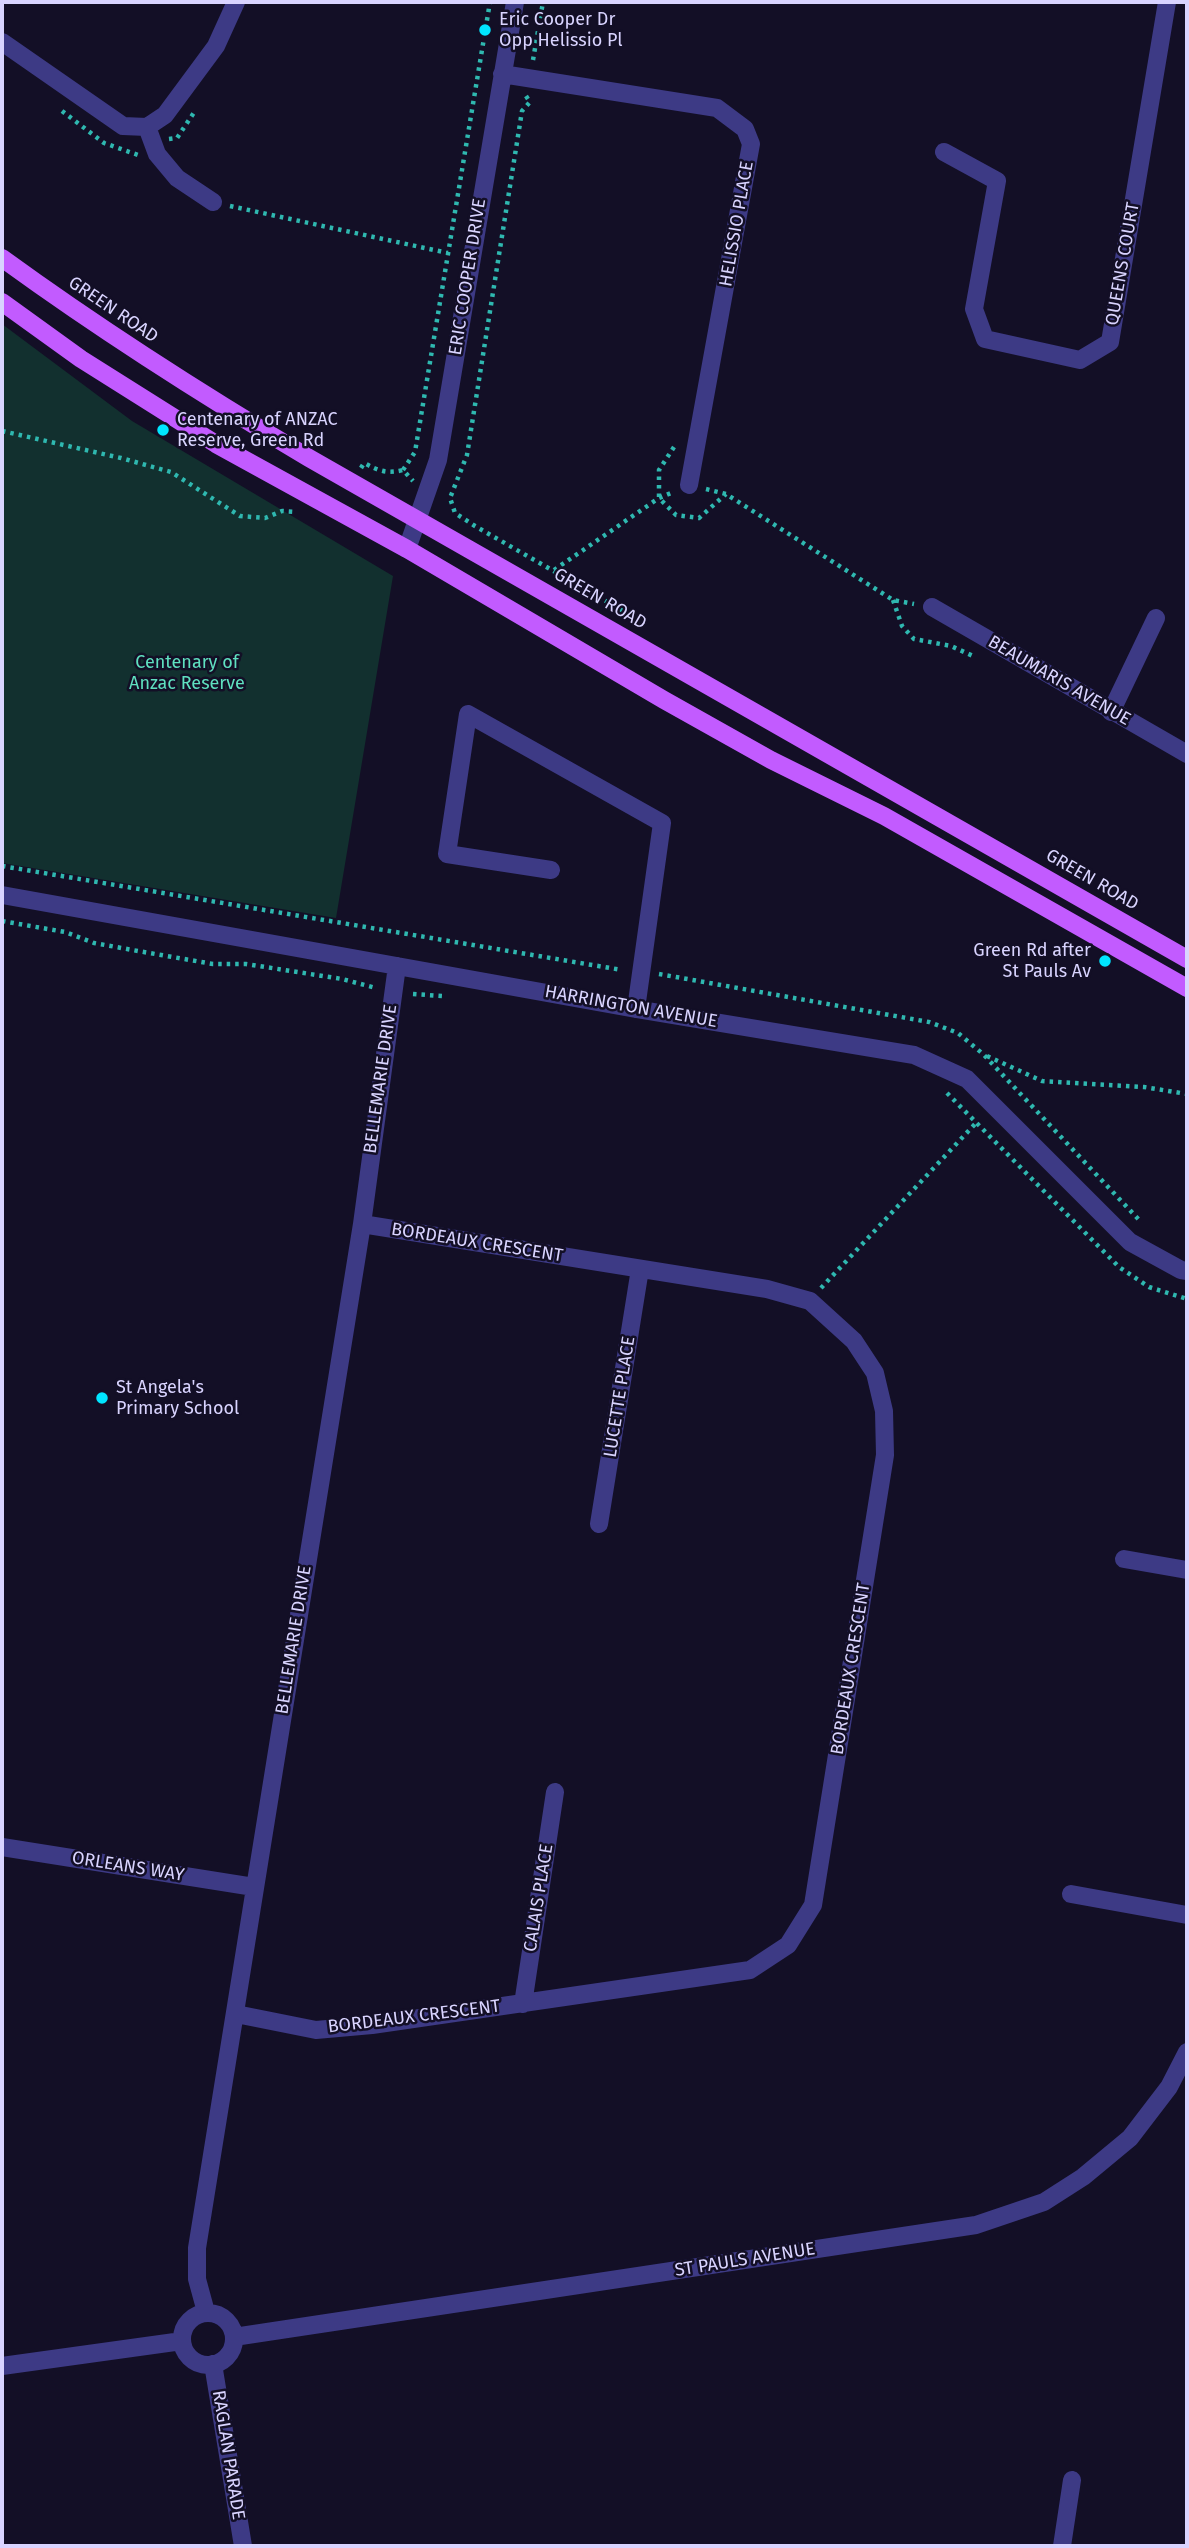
<!DOCTYPE html>
<html>
<head>
<meta charset="utf-8">
<style>
	body { margin:0 }
	#map { position:relative; width:1189px; height:2548px; overflow:hidden; background:#130f26; font-family:"Fira Sans",sans-serif }
	canvas { display:block }
	.frame { position:absolute; inset:0; border:4px solid #d9d4ff; pointer-events:none }
</style>
</head>
<body>
<div id="map">
<canvas width="1189" height="2548"></canvas>
<div class="frame"></div>
</div>
<script>
const g = document.querySelector('canvas').getContext('2d');
g.lineJoin = 'round';
function fill(path, color) {
  g.fillStyle = color;
  g.fill(path, 'evenodd');
}
function trace(path, color, width, dash) {
  g.strokeStyle = color;
  g.lineWidth = width;
  g.lineCap = dash ? 'butt' : 'round';
  g.setLineDash(dash || []);
  g.stroke(path);
}
function write(font, color, halo, rows, align = 'center') {
  g.font = font + ' "Fira Sans",sans-serif';
  g.lineWidth = 5;
  g.setLineDash([]);
  g.textBaseline = 'middle';
  g.strokeStyle = halo;
  g.fillStyle = color;
  for (const [text, x, y, turn = 0] of rows) {
    g.save();
    g.translate(x, y);
    g.rotate((+turn || 0) * Math.PI / 180);
    g.textAlign = isNaN(turn) ? turn : align;
    if (halo) g.strokeText(text, 0, 0);
    g.fillText(text, 0, 0);
    g.restore();
  }
}
fill(new Path2D(`
	M2,324L132,421L393,576L336,918L2,863Z`), '#12302f');
trace(new Path2D(`
	M533,60L543,2
	M526,96L530,102L522,111L467,455L450,498L455,513L475,526L639,620
	M62,111L104,143L138,155
	M169,139L177,138L195,111
	M230,206L448,253
	M2,431L121,458L171,472L240,516L265,518L282,511L297,512
	M674,447L659,470V498L676,515L699,518L726,494
	M361,468L364,463C379,471 387,474 403,470L413,481
	M403,470L415,452L490,2
	M706,489L726,494L893,600L914,604
	M554,570L659,498L671,493
	M893,600L902,626L914,639L951,646L973,656
	M2,866L622,970
	M2,921L65,932L94,943L138,951L213,964H246L342,979L376,988
	M659,974L929,1022L958,1033L983,1054L1141,1222
	M413,994L442,996
	M987,1056L1042,1081L1144,1087L1187,1094
	M947,1093L1119,1267L1149,1287L1187,1299
	M821,1288L976,1123`), '#2fb8b0', 4.5, [3.5, 5]);
trace(new Path2D(`
	M2,42L123,126L147,127
	M502,74L717,108L745,129L751,144L689,485
	M147,127L165,115L216,46L236,2
	M147,127L157,154L177,178L213,202
	M944,152L997,181L974,309L985,339L1080,360L1110,342L1167,2
	M407,549L438,460L515,2
	M932,607L1187,754
	M1111,712L1156,618
	M551,870L447,854L468,714L662,823L636,1009
	M2,895L636,1009L914,1055L967,1079L1130,1242L1181,1270L1187,1271
	M599,1524L640,1269
	M1124,1559L1187,1570
	M2,1847L254,1887
	M1071,1894L1187,1915
	M523,2004L555,1792
	M236,2014L316,2030L372,2025L750,1970L788,1945L813,1905L885,1455L884,1411L875,1373L854,1341L810,1301L767,1289L362,1224
	M206,2312L197,2279V2248L362,1224L397,966
	M182 2339a26 26 0 1 1 52 0a26 26 0 1 1-52 0Z
	M234,2337L976,2225L1044,2202L1083,2177L1130,2138L1169,2087L1187,2052
	M213,2364L243,2546
	M2,2366L182,2341
	M1062,2546L1072,2480`), '#3d3a85', 18);
trace(new Path2D(`
	M2,258C101,330 203,395 309,458L1187,959
	M2,302L81,359L216,444L407,549L664,700L771,760L884,816L1187,988`), '#c25bff', 18);
for (const [x, y, r, color] of [
	[485,30,7,"#00e5ff"],
	[163,430,7,"#00e5ff"],
	[1105,961,7,"#00e5ff"],
	[102,1398,7,"#00e5ff"]
]) {
  const dot = new Path2D();
  dot.arc(x, y, r, 0, 2 * Math.PI);
  g.fillStyle = color;
  g.fill(dot);
  trace(dot, '#130f26', 2.5);
}
write('18px', '#d9d4ff', '#130f26', [
	["Eric Cooper Dr",499,20],
	["Opp Helissio Pl",499,41],
	["Centenary of ANZAC",177,420],
	["Reserve, Green Rd",177,441],
	["Green Rd after",1091,951,"right"],
	["St Pauls Av",1091,972,"right"],
	["St Angela's",116,1388],
	["Primary School",116,1409]
], 'left');
write('18px', '#d9d4ff', '#130f26', [
	["HELISSIO PLACE",737,224,-80],
	["QUEENS COURT",1123,264,-80],
	["ERIC COOPER DRIVE",468,277,-81],
	["GREEN ROAD",113,310,34],
	["GREEN ROAD",600,599,30],
	["BEAUMARIS AVENUE",1059,681,30],
	["GREEN ROAD",1092,880,30],
	["HARRINGTON AVENUE",631,1007,10],
	["BELLEMARIE DRIVE",381,1079,-82],
	["BORDEAUX CRESCENT",477,1243,9],
	["LUCETTE PLACE",620,1397,-81],
	["BELLEMARIE DRIVE",294,1640,-81],
	["BORDEAUX CRESCENT",851,1669,-81],
	["ORLEANS WAY",128,1867,9],
	["CALAIS PLACE",539,1898,-81],
	["BORDEAUX CRESCENT",414,2017,-7],
	["ST PAULS AVENUE",745,2260,-9],
	["RAGLAN PARADE",228,2455,81]
]);
write('18px', '#5fe0c0', '#130f26', [
	["Centenary of",187,663],
	["Anzac Reserve",187,684]
]);
</script>
</body>
</html>
